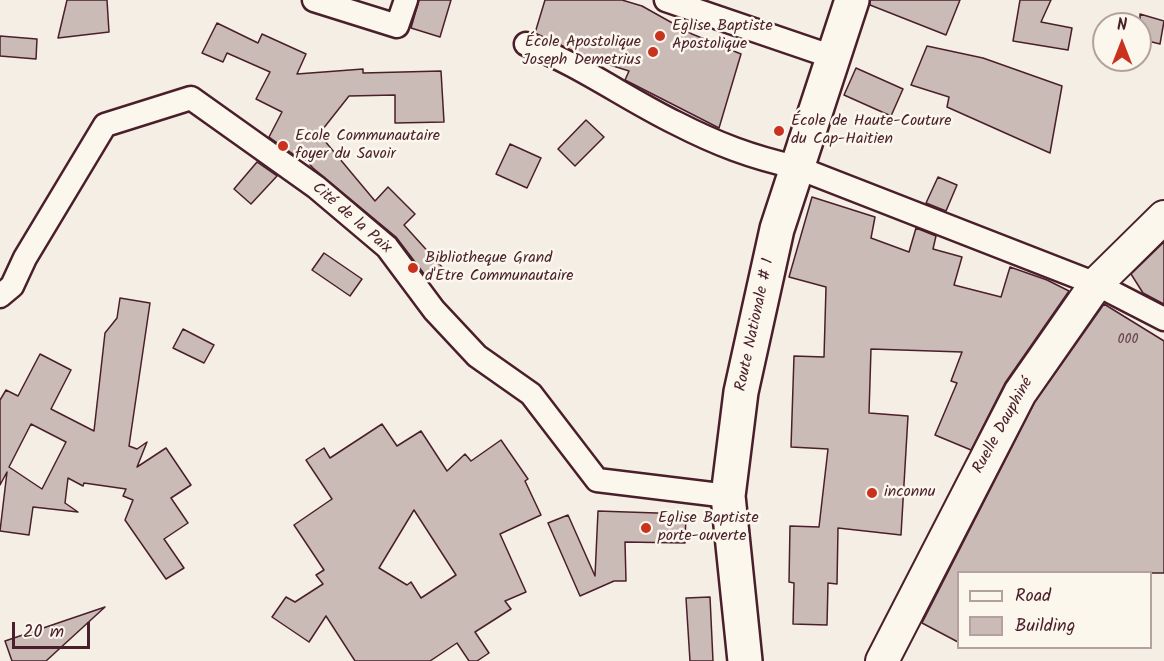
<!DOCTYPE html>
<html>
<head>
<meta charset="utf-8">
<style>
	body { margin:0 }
	#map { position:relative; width:1164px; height:661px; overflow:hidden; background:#f4eee4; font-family:Kalam,sans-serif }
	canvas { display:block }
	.legend { position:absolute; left:957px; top:571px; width:195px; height:78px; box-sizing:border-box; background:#fbf7ec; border:2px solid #b4a19f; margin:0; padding:8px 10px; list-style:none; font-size:18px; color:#4a1f2b }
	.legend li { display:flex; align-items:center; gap:12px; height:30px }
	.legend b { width:30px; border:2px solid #b4a19f }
	.north { position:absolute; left:1092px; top:12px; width:60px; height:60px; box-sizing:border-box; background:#fbf7ec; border:2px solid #b4a19f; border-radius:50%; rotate:0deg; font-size:16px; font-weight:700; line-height:24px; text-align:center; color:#4a1f2b }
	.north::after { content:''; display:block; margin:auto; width:21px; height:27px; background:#c8321e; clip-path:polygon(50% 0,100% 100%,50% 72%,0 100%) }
	.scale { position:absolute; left:12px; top:622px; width:78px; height:27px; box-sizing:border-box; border:3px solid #4a1f2b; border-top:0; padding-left:8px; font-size:18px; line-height:21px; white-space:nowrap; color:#4a1f2b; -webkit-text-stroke:4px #fbf7ec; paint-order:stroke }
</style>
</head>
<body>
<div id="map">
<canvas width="1164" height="661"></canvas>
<ul class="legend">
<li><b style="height:8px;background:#fbf7ec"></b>Road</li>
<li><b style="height:16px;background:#cabbb6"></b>Building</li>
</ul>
<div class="north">N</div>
<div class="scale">20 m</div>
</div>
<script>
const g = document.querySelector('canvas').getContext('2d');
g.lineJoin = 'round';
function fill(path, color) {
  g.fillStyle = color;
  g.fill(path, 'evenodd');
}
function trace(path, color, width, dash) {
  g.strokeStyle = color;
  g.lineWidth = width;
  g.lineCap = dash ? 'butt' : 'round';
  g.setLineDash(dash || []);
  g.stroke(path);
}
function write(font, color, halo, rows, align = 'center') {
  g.font = font + ' Kalam,sans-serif';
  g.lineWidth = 5;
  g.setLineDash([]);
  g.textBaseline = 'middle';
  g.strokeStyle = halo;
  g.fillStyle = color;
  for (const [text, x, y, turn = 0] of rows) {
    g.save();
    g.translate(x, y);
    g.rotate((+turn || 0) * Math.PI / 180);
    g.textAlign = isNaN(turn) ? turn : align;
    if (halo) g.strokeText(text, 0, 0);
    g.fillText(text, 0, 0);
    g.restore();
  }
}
const building = new Path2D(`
	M67,0H107L109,32L58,38Z
	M419,0H451L440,37L411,28Z
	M545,0H622L642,6L692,34L741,54L719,128L625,80L629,71L585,57L535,33Z
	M870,0H960L946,35L870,5Z
	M1020,0H1051L1041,22L1072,28L1068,50L1013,41Z
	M1140,14L1164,21L1160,44L1140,39Z
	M217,23L258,43L262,34L306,54L297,74L363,69V73L441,71L444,122L395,123V95L349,96L319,134L375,201L388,187L415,214L404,225L442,267L428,279L396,237L313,168L296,149L293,154L269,137L282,112L256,99L270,72L227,53L223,62L202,53Z
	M0,36L37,39L36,59L0,56Z
	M927,46L983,58L1062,86L1050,153L947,107L949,97L911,85Z
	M856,68L903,89L891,116L844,95Z
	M586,120L604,137L575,166L558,149Z
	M510,144L541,158L527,188L496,174Z
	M257,162L277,176L251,204L234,189Z
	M938,177L957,185L946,211L926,203Z
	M812,197L875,217L871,238L909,252L916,228L936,236L933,249L962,257L954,285L1001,297L1010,267L1047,280L1069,291L1005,383L971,450L935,435L957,383L951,381L962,352L871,349L869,413L908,416L901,535L838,528L837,584L828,583L827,625L793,624L794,583L789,582L790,526L819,527L828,449L791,447L794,356L824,357L826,287L789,277Z
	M1164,242V304L1143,293L1131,274Z
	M324,253L362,279L350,296L312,270Z
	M120,298L150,303L129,446L137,449L147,442L137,467L166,448L191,485L171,498L188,523L164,539L184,568L166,579L125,520L133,500L123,496L126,489L84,483L83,486L68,478L65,503L78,512L33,507L29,535L0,531L7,472L0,485V400L6,390L18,396L40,354L71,370L51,409L94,431L105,333L117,318ZM31,424L66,442L42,489L9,467Z
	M1104,304L1164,341V573H958V642L922,623L1035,402Z
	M183,329L214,345L204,363L173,348Z
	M382,424L397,446L421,431L447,471L465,454L471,461L501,440L528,479L525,481L541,515L500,534L526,592L505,601L511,609L475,632L489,653L477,661H469L457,643L430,661H355L326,616L309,642L272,617L286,597L295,602L323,584L316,575L324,570L294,525L332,499L306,460L324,448L330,458ZM414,510L456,575L421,598L411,582L407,585L379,568Z
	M598,511L686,514L685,543L625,542L626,581H614L580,596L548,523L568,515L595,576Z
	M710,597L713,661H690L686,598Z
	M105,607L46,661H12L5,641Z`);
fill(building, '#cabbb6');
trace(building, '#4a1f2b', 1.5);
const street = new Path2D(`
	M314,0L397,26L406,0
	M666,0L833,57
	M526,44C579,64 625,98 676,123C717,144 751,157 796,167L1096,284L1164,319
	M0,296L12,286L25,258L105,125L191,98L316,187L387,247L434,310L477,356L531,394L597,480L728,496`);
const secondary = new Path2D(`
	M882,661L1020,393L1096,284L1164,217`);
const primary = new Path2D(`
	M745,661L728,496L741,392L777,229L852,0`);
trace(street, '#4a1f2b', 27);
trace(secondary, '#4a1f2b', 36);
trace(primary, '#4a1f2b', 38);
trace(street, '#fbf7ec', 22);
trace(secondary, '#fbf7ec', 32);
trace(primary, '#fbf7ec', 33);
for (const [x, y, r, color] of [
	[660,36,6,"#c8321e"],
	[653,52,6,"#c8321e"],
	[779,131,6,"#c8321e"],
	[283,146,6,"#c8321e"],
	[413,268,6,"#c8321e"],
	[872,493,6,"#c8321e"],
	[646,528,6,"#c8321e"]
]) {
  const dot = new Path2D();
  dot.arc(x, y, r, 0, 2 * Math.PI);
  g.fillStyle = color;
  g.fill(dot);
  trace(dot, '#fbf7ec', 2);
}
write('14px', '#6a464e', null, [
	["000",1128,341]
]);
write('16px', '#4a1f2b', '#fbf7ec', [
	["Eglise Baptiste",672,27],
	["Apostolique",672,45],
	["École Apostolique",641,43,"right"],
	["Joseph Demetrius",641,61,"right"],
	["École de Haute-Couture",791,122],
	["du Cap-Haitien",791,140],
	["Ecole Communautaire",295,137],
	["foyer du Savoir",295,155],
	["Bibliotheque Grand",425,259],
	["d'Etre Communautaire",425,277],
	["inconnu",884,493],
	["Eglise Baptiste",658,519],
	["porte-ouverte",658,537]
], 'left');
write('16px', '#4a1f2b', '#fbf7ec', [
	["Cité de la Paix",351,219,41],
	["Route Nationale # 1",756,325,-78],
	["Ruelle Dauphiné",1004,426,-61]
]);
</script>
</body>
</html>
